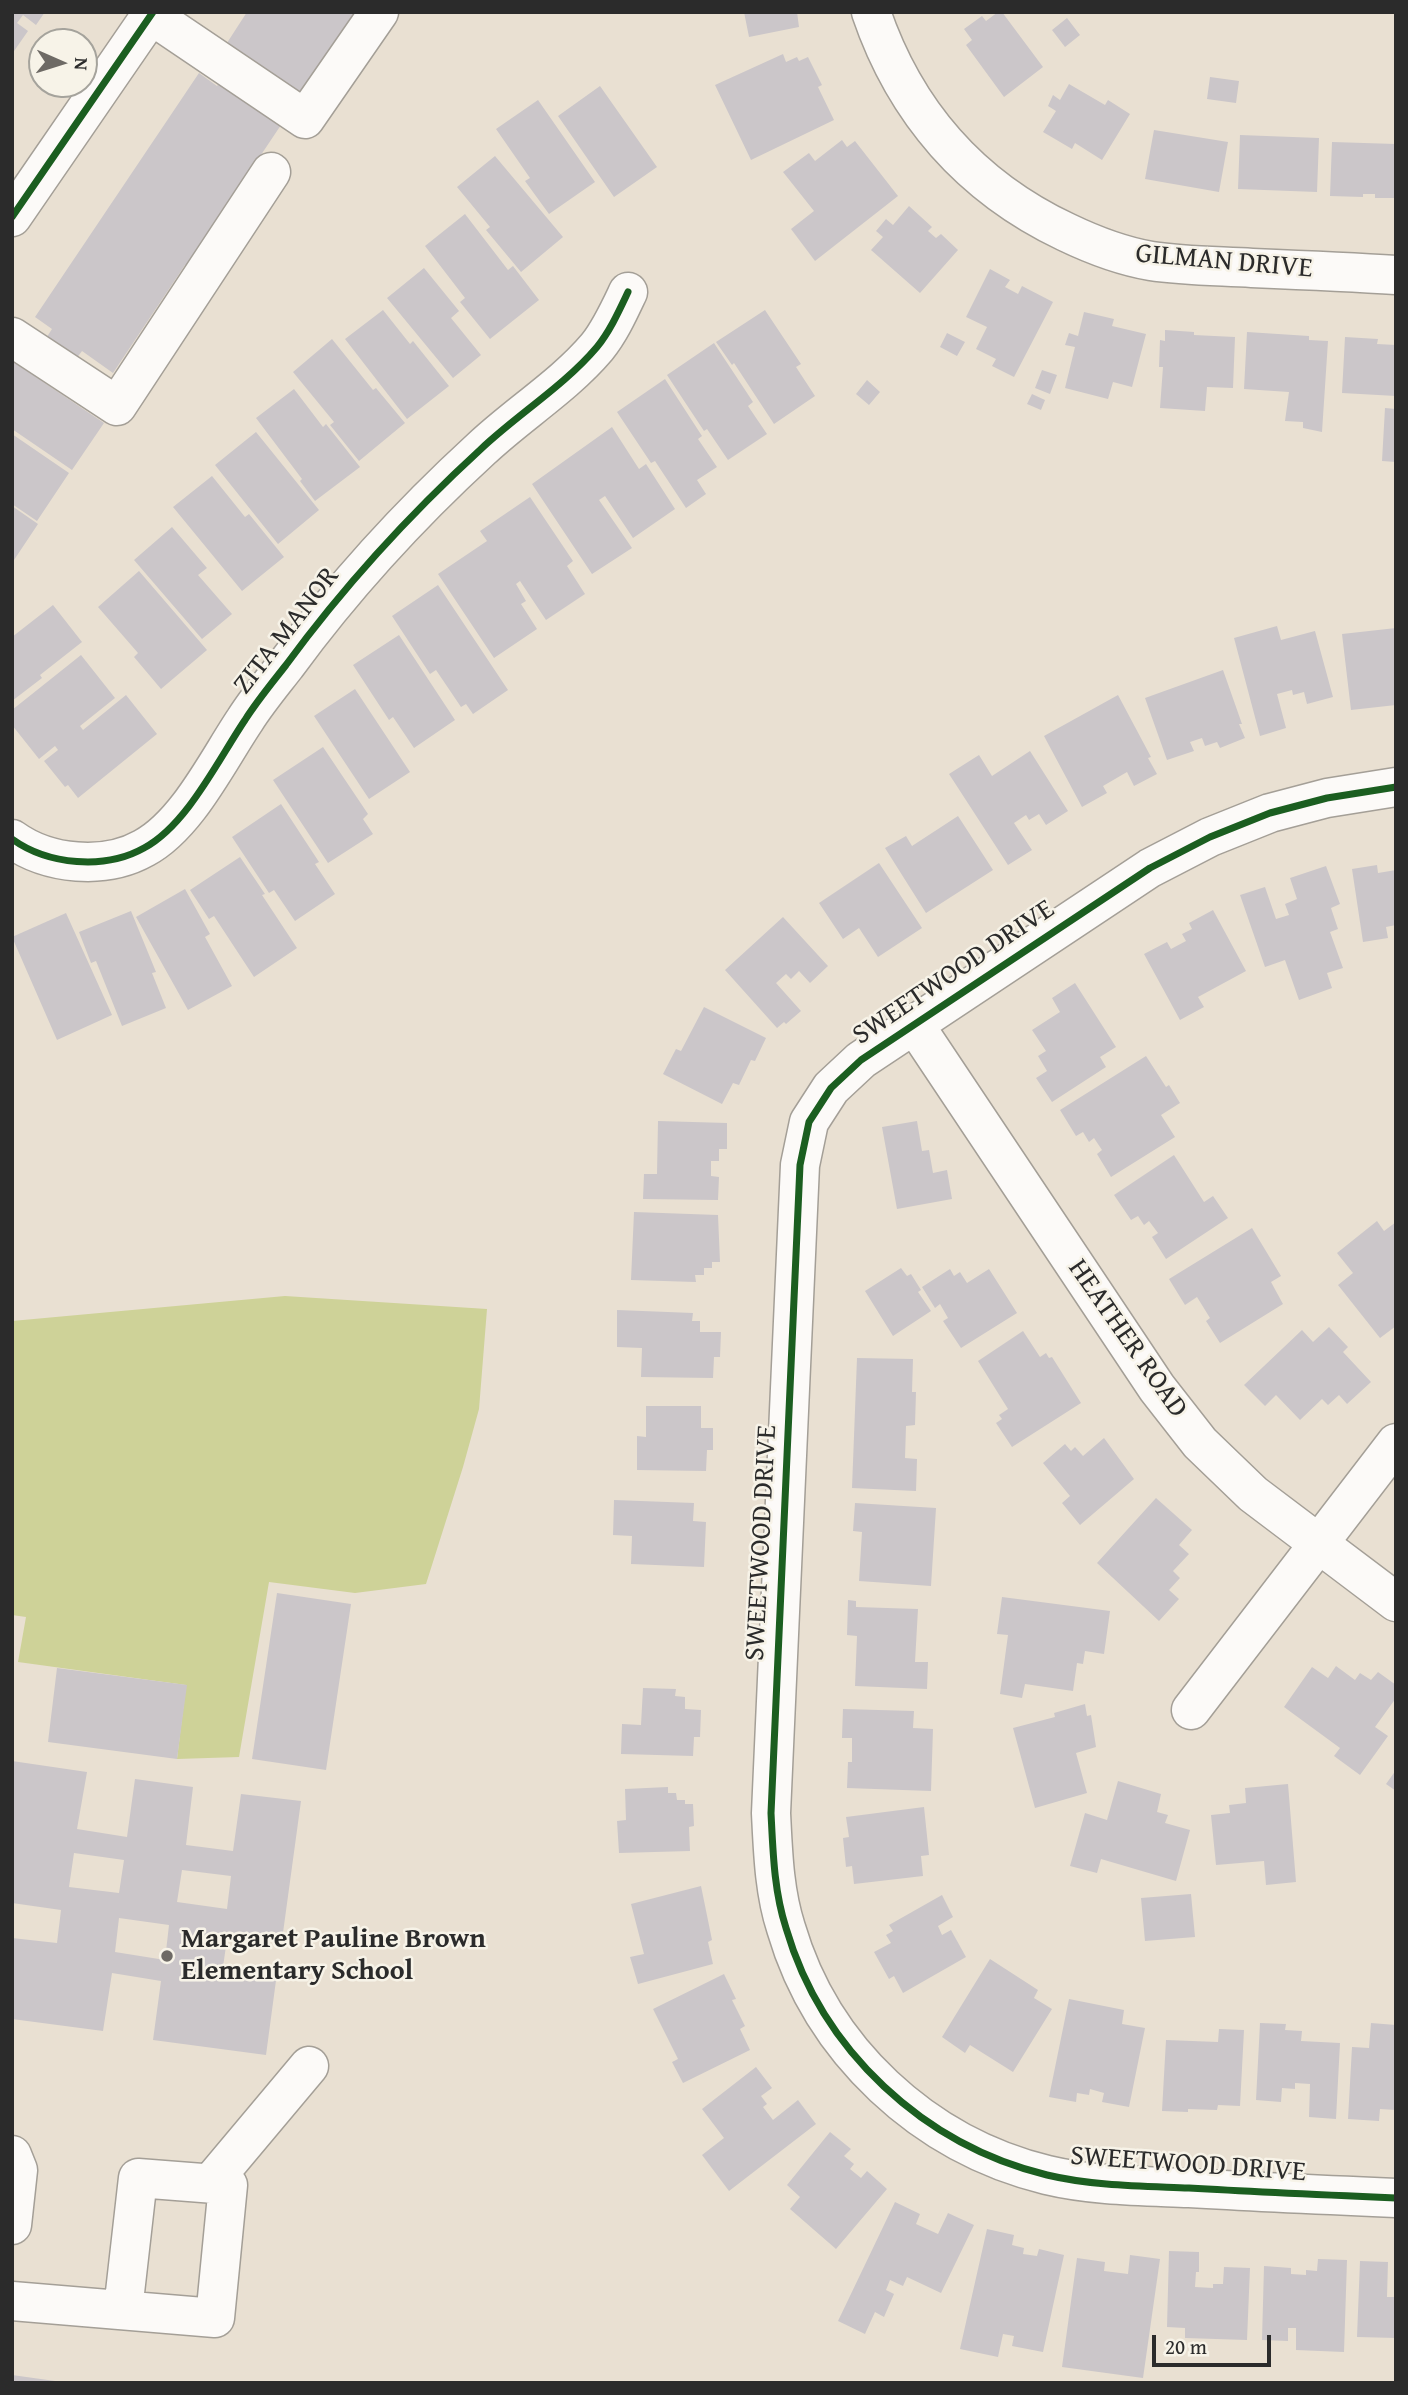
<!DOCTYPE html>
<html>
<head>
<meta charset="utf-8">
<style>
	body { margin:0 }
	#map { position:relative; width:1408px; height:2395px; overflow:hidden; background:#e9e0d2; font-family:"Gentium Book Plus",serif }
	canvas { display:block }
	.frame { position:absolute; inset:0; border:14px solid #2b2b2b; pointer-events:none }
	.north { position:absolute; left:28px; top:28px; width:70px; height:70px; box-sizing:border-box; background:#f7f3e8; border:2px solid #a5a39c; border-radius:50%; rotate:93deg; font-size:19px; font-weight:700; line-height:28px; text-align:center; color:#2b2b2b }
	.north::after { content:''; display:block; margin:auto; width:24px; height:32px; background:#6e6a65; clip-path:polygon(50% 0,100% 100%,50% 72%,0 100%) }
	.scale { position:absolute; left:1152px; top:2335px; width:119px; height:32px; box-sizing:border-box; border:4px solid #2b2b2b; border-top:0; padding-left:9px; font-size:21px; line-height:24px; white-space:nowrap; color:#2b2b2b; -webkit-text-stroke:5px #f7f3e8; paint-order:stroke }
</style>
</head>
<body>
<div id="map">
<canvas width="1408" height="2395"></canvas>
<div class="frame"></div>
<div class="north">N</div>
<div class="scale">20 m</div>
</div>
<script>
const g = document.querySelector('canvas').getContext('2d');
g.lineJoin = 'round';
function fill(path, color) {
  g.fillStyle = color;
  g.fill(path, 'evenodd');
}
function trace(path, color, width, dash) {
  g.strokeStyle = color;
  g.lineWidth = width;
  g.lineCap = dash ? 'butt' : 'round';
  g.setLineDash(dash || []);
  g.stroke(path);
}
function write(font, color, halo, rows, align = 'center') {
  g.font = font + ' "Gentium Book Plus",serif';
  g.lineWidth = 5;
  g.setLineDash([]);
  g.textBaseline = 'middle';
  g.strokeStyle = halo;
  g.fillStyle = color;
  for (const [text, x, y, turn = 0] of rows) {
    g.save();
    g.translate(x, y);
    g.rotate((+turn || 0) * Math.PI / 180);
    g.textAlign = isNaN(turn) ? turn : align;
    if (halo) g.strokeText(text, 0, 0);
    g.fillText(text, 0, 0);
    g.restore();
  }
}
fill(new Path2D(`
	M285,1296L487,1309L479,1409L463,1467L426,1584L355,1593L269,1582L239,1757L177,1759L186,1685L18,1662L26,1617L12,1615V1321Z`), '#ced298');
fill(new Path2D(`
	M12,12H45L36,25L23,15L17,23L28,31L12,54Z
	M247,12H360L302,98L225,46Z
	M744,12H797L799,27L749,37Z
	M998,12H1002L1043,67L1004,97L966,45L972,40L964,29L982,16L986,21Z
	M1067,18L1080,35L1065,47L1052,30Z
	M783,54L786,62L797,57L799,61L808,57L822,85L818,87L834,120L751,160L715,85Z
	M199,73L217,86L225,75L281,125L206,237L190,268L185,265L113,373L82,351L73,363L43,343L52,329L35,317Z
	M1210,77L1239,81L1236,103L1207,99Z
	M1069,84L1105,105L1108,100L1130,114L1102,160L1075,143L1072,149L1043,132L1056,111L1048,106L1053,95L1060,100Z
	M600,86L657,167L614,197L558,116Z
	M538,100L595,182L549,214L525,181L530,178L496,129Z
	M1154,130L1228,142L1219,192L1145,179Z
	M1240,135L1319,138L1317,192L1238,189Z
	M842,140L847,147L855,141L898,196L815,261L791,229L814,211L783,172L809,153L815,161Z
	M1332,142L1396,144V198H1375V194H1363V197L1330,196Z
	M495,156L563,237L521,272L486,230L490,227L457,187Z
	M909,206L932,227L928,231L936,238L941,234L958,250L920,293L871,250L883,237L876,231L886,219L893,225Z
	M465,214L508,270L513,266L539,300L490,339L460,302L465,298L425,246Z
	M424,268L459,311L451,318L481,355L453,378L387,298Z
	M990,269L1010,280L1005,287L1018,294L1022,286L1053,302L1014,377L992,366L996,359L976,349L987,327L966,317Z
	M383,310L410,344L413,341L449,386L407,419L345,339Z
	M765,310L801,364L796,367L815,396L774,424L734,363L732,365L716,342Z
	M1084,312L1114,319L1112,326L1146,334L1132,387L1113,382L1108,399L1065,388L1075,347L1065,345L1069,333L1078,336Z
	M1165,330L1194,332V335L1235,337L1233,388L1207,387L1205,411L1160,408L1163,367H1159L1160,340L1165,341Z
	M1247,332L1309,336V340L1328,341L1322,432L1303,428V422L1285,421L1289,392L1244,389Z
	M947,333L965,342L957,356L940,347Z
	M1345,337L1378,339L1377,344L1396,345V396L1342,393Z
	M332,339L373,390L376,388L405,423L359,461L330,425L334,422L293,372Z
	M714,343L753,402L748,406L767,434L728,460L707,429L704,431L667,375Z
	M12,361L104,423L72,470L12,429Z
	M1042,370L1057,375L1050,394L1035,388Z
	M665,379L702,436L698,439L717,467L697,480L706,494L686,508L655,461L651,463L617,412Z
	M867,380L880,392L869,405L856,394Z
	M294,389L323,427L326,424L360,467L315,501L300,481L302,479L256,418Z
	M1032,394L1045,400L1041,410L1027,404Z
	M1385,408L1396,409V462L1382,461Z
	M612,427L639,469L646,464L675,509L633,538L605,496L599,500L632,548L592,574L532,484Z
	M256,432L319,510L278,544L215,465Z
	M12,434L69,473L37,521L12,504Z
	M212,476L245,517L249,514L284,557L242,591L173,507Z
	M530,497L573,561L567,566L585,594L546,620L520,581L516,584L526,601L521,604L537,629L494,658L438,574L487,541L480,531Z
	M12,506L38,524L12,563Z
	M172,527L207,568L198,575L232,614L202,639L134,560Z
	M139,571L207,650L161,689L134,657L138,653L98,607Z
	M438,585L508,690L473,714L466,704L461,707L436,670L430,674L392,616Z
	M53,605L82,642L40,675L42,678L12,701V637Z
	M1277,626L1281,640L1315,631L1333,697L1307,704L1304,692L1293,695L1292,690L1277,694L1286,728L1260,736L1234,638Z
	M1396,628V682H1394L1396,705L1351,710L1342,634Z
	M399,635L455,720L414,748L393,717L389,720L353,665Z
	M81,655L115,698L80,726L83,730L126,695L157,734L78,798L68,785L65,787L44,761L58,750L55,746L39,759L12,725V710Z
	M1223,670L1242,724H1239L1245,738L1220,748L1217,742L1205,746L1202,738L1190,742L1194,751L1167,760L1145,698Z
	M355,689L410,772L369,799L314,716Z
	M1118,695L1151,757L1148,758L1157,774L1134,786L1127,772L1103,786L1107,793L1082,807L1044,736Z
	M323,747L368,814L363,819L373,834L328,863L273,780Z
	M1030,751L1068,811L1046,825L1039,814L1029,820L1026,815L1014,823L1032,850L1008,865L949,774L979,755L992,776Z
	M281,804L319,862L315,864L335,894L295,921L274,890L269,893L232,837Z
	M958,816L993,870L926,913L885,848L906,836L912,846Z
	M240,857L265,894L262,895L297,948L254,977L214,916L209,919L190,890Z
	M879,863L922,928L878,957L859,928L843,939L819,903Z
	M1377,865L1378,873L1396,870V925L1386,927L1388,938L1363,942L1352,869Z
	M1326,866L1340,904L1331,908L1338,929L1330,932L1343,968L1327,973L1332,988L1299,1000L1285,960L1265,967L1240,895L1265,887L1276,919L1289,915L1285,904L1297,899L1290,878Z
	M185,889L210,934L205,937L232,986L188,1010L136,917Z
	M1213,910L1246,971L1198,997L1204,1007L1180,1020L1144,954L1167,942L1171,949L1186,941L1182,934L1192,929L1189,923Z
	M131,911L156,972L152,973L166,1008L122,1026L96,961L91,963L79,932Z
	M66,913L112,1015L57,1040L12,937Z
	M783,917L828,966L810,983L799,971L791,979L786,974L776,983L801,1011L786,1024L784,1022L777,1028L725,970Z
	M1075,983L1116,1047L1100,1057L1106,1067L1052,1102L1036,1078L1047,1071L1038,1056L1046,1051L1032,1030L1060,1012L1052,998Z
	M704,1007L766,1038L755,1061L751,1060L739,1085L733,1083L722,1104L663,1074L676,1049L681,1051Z
	M1146,1056L1166,1087L1169,1085L1180,1103L1161,1115L1175,1137L1111,1177L1097,1154L1102,1150L1094,1138L1089,1142L1083,1132L1076,1136L1060,1110Z
	M658,1121L727,1123V1149H719V1161H711V1176L719,1177L718,1200L643,1199L644,1174H657Z
	M917,1121L922,1151L929,1150L933,1173L947,1170L952,1199L897,1209L882,1127Z
	M1174,1155L1204,1202L1213,1196L1228,1218L1166,1259L1152,1237L1158,1233L1149,1221L1144,1225L1138,1216L1131,1220L1114,1195Z
	M634,1212L718,1215L720,1262H712V1268H704V1275H695L696,1282L631,1280Z
	M1377,1221L1384,1231L1396,1222V1326L1380,1338L1338,1285L1353,1273L1337,1253Z
	M1252,1228L1281,1276L1271,1282L1283,1304L1220,1343L1206,1321L1210,1318L1197,1297L1185,1305L1169,1279Z
	M901,1268L907,1276L911,1274L921,1290L918,1292L931,1311L893,1336L865,1291Z
	M950,1269L954,1276L960,1272L967,1283L989,1269L1017,1313L961,1348L943,1321L948,1318L940,1304L935,1308L922,1287Z
	M617,1310L693,1313L692,1321H700V1332H721L720,1357H714L713,1378L641,1377L642,1348L617,1347Z
	M1329,1327L1348,1347L1343,1352L1371,1382L1347,1404L1339,1395L1328,1405L1322,1399L1300,1420L1276,1395L1265,1406L1244,1385L1302,1330L1313,1342Z
	M1023,1331L1040,1357L1046,1353L1049,1358L1052,1357L1081,1403L1012,1447L996,1423L1002,1419L999,1415L1008,1409L978,1361Z
	M857,1358L913,1359L912,1392H916L915,1425L906,1426L905,1458L917,1459L916,1491L852,1488Z
	M646,1406H701V1428H713V1450H707L706,1471L637,1470V1436L646,1437Z
	M1104,1438L1134,1479L1080,1525L1062,1503L1070,1496L1043,1463L1065,1444L1071,1451L1075,1447L1083,1456Z
	M1156,1498L1192,1530L1179,1545L1189,1554L1173,1571L1180,1578L1169,1590L1179,1599L1159,1621L1097,1563Z
	M614,1500L694,1503L693,1521L706,1522L704,1567L631,1564L632,1536L613,1535Z
	M855,1503L936,1508L931,1586L859,1581L862,1532L853,1531Z
	M277,1593L351,1604L326,1770L252,1759Z
	M1002,1597L1110,1611L1104,1654L1085,1651L1083,1664L1077,1663L1073,1691L1025,1684L1022,1698L1000,1694L1008,1635L997,1634Z
	M848,1600L856,1601V1607L918,1609L915,1662H928L927,1689L855,1686L857,1636L847,1635Z
	M1336,1666L1355,1680L1360,1673L1371,1680L1378,1672L1396,1685V1698L1375,1727L1388,1736L1360,1775L1334,1756L1340,1748L1284,1707L1312,1667L1328,1678Z
	M57,1668L187,1685L177,1759L48,1742Z
	M643,1688L676,1689L675,1696L685,1697V1709L701,1710L700,1737H694L693,1756L621,1754L622,1724L641,1725Z
	M1085,1704L1087,1716L1091,1715L1096,1747L1076,1753L1087,1793L1035,1808L1013,1728L1055,1717L1054,1713Z
	M843,1709L914,1711L913,1728L933,1729L931,1791L847,1788L848,1762H852V1738H842Z
	M12,1761L87,1772L77,1829L127,1837L135,1779L193,1787L186,1845L233,1851L241,1794L301,1801L282,1940L228,1932L223,1967L277,1973L266,2055L153,2040L161,1981L112,1973L103,2031L12,2019V1938L57,1943L61,1910L12,1903ZM74,1853L124,1860L119,1893L69,1887ZM182,1870L231,1876L227,1909L177,1902ZM119,1918L169,1925L165,1960L115,1952Z
	M1396,1770V1791L1386,1784Z
	M1118,1781L1161,1794L1157,1812L1168,1815L1165,1823L1190,1830L1176,1881L1101,1859L1097,1873L1070,1866L1085,1813L1107,1820Z
	M1288,1784L1296,1882L1266,1885L1264,1861L1216,1865L1211,1815L1230,1813L1229,1805L1246,1803L1245,1788Z
	M668,1787V1793H676L677,1800H685V1804H693L694,1826L689,1827L690,1851L619,1853L617,1821L626,1820L625,1789Z
	M924,1807L929,1855L921,1856L923,1876L854,1884L852,1866L846,1867L843,1838L849,1837L846,1817Z
	M701,1886L712,1940L708,1942L713,1964L638,1984L630,1957L644,1954L631,1904Z
	M1191,1894L1195,1937L1145,1941L1141,1898Z
	M942,1895L953,1917L938,1926L942,1935L951,1930L966,1957L903,1993L894,1976L889,1979L874,1952L891,1943L886,1935L893,1931L889,1925Z
	M990,1959L1038,1990L1034,1998L1052,2009L1013,2072L970,2045L965,2053L942,2037Z
	M724,1974L736,1999L732,2000L745,2026L740,2029L750,2050L683,2083L672,2062L678,2059L653,2009Z
	M1069,1999L1124,2010L1122,2024L1145,2028L1129,2107L1102,2102L1104,2093L1090,2089L1089,2095L1077,2093L1076,2102L1049,2097Z
	M1260,2023L1286,2024L1285,2030L1302,2031L1301,2041L1340,2043L1336,2119L1309,2117L1310,2084L1295,2083V2089L1282,2088L1281,2102L1256,2100Z
	M1371,2023L1396,2025V2110L1380,2109L1379,2121L1348,2119L1352,2047L1369,2048Z
	M1219,2029L1244,2030L1240,2106L1218,2105L1217,2110L1188,2109V2112L1162,2111L1166,2040L1218,2042Z
	M756,2067L772,2088L761,2096L767,2104L763,2107L773,2120L798,2100L816,2124L729,2191L702,2155L724,2138L702,2109Z
	M830,2132L851,2149L844,2156L854,2164L850,2169L861,2178L867,2171L887,2189L836,2249L790,2209L800,2197L787,2185Z
	M895,2202L920,2214L916,2224L938,2234L948,2213L974,2225L941,2293L907,2277L903,2286L890,2280L886,2290L894,2294L884,2317L875,2312L865,2334L838,2321Z
	M987,2229L1014,2235L1012,2245L1024,2248L1023,2254L1037,2256L1039,2249L1064,2255L1043,2352L1012,2346L1014,2336L1003,2334L998,2357L960,2349Z
	M1169,2251L1199,2252V2272H1196L1195,2287L1213,2288V2284H1223L1224,2267L1250,2268L1247,2340L1185,2338V2328L1167,2327Z
	M1130,2255L1160,2259L1143,2378L1062,2367L1077,2258L1105,2262L1104,2271L1128,2274Z
	M1318,2259L1347,2260L1344,2352L1296,2350V2328H1288V2341L1262,2340L1264,2266L1291,2268V2274L1306,2275V2270L1317,2271Z
	M1360,2261L1388,2262L1387,2297H1396V2338L1357,2337Z
	M12,2375L55,2381V2383H12Z`), '#cbc6c9');
const minor = new Path2D(`
	M871,12C905,112 971,187 1066,232C1093,245 1122,256 1151,261C1184,266 1219,266 1252,268C1300,270 1348,272 1396,275
	M151,15L305,119L379,12
	M12,217L153,12
	M12,337L117,406L271,172
	M1396,787L1327,798L1270,813L1210,837L1150,868L861,1060L831,1088L809,1122L800,1165L771,1813C773,1852 774,1891 786,1928C822,2051 924,2145 1047,2175C1093,2186 1142,2186 1189,2188C1258,2192 1327,2195 1396,2198
	M12,839C48,865 105,870 144,848C187,825 218,760 245,720C257,701 272,683 286,665C344,586 409,515 481,449C518,414 564,386 597,347C610,331 619,311 628,292
	M914,1024L1157,1388L1200,1443L1253,1494L1396,1602
	M1191,1710L1396,1443
	M12,2155L18,2170L12,2225
	M210,2184L309,2066
	M12,2301L215,2318L228,2185L138,2178L123,2310`);
trace(minor, '#a49f97', 41);
trace(minor, '#fcfaf8', 38);
trace(new Path2D(`
	M12,217L153,12
	M1396,787L1327,798L1270,813L1210,837L1150,868L861,1060L831,1088L809,1122L800,1165L771,1813C773,1852 774,1891 786,1928C822,2051 924,2145 1047,2175C1093,2186 1142,2186 1189,2188C1258,2192 1327,2195 1396,2198
	M12,839C48,865 105,870 144,848C187,825 218,760 245,720C257,701 272,683 286,665C344,586 409,515 481,449C518,414 564,386 597,347C610,331 619,311 628,292`), '#1b5e20', 7);
for (const [x, y, r, color] of [
	[167,1956,7,"#6e6a65"]
]) {
  const dot = new Path2D();
  dot.arc(x, y, r, 0, 2 * Math.PI);
  g.fillStyle = color;
  g.fill(dot);
  trace(dot, '#f7f3e8', 2.5);
}
write('28px', '#2b2b2b', '#f7f3e8', [
	["GILMAN DRIVE",1224,262,5],
	["ZITA MANOR",287,631,-52],
	["SWEETWOOD DRIVE",954,973,-34],
	["HEATHER ROAD",1127,1339,55],
	["SWEETWOOD DRIVE",762,1543,-87],
	["SWEETWOOD DRIVE",1188,2165,4]
]);
write('bold 28px', '#2b2b2b', '#f7f3e8', [
	["Margaret Pauline Brown",181,1940],
	["Elementary School",181,1972]
], 'left');
</script>
</body>
</html>
